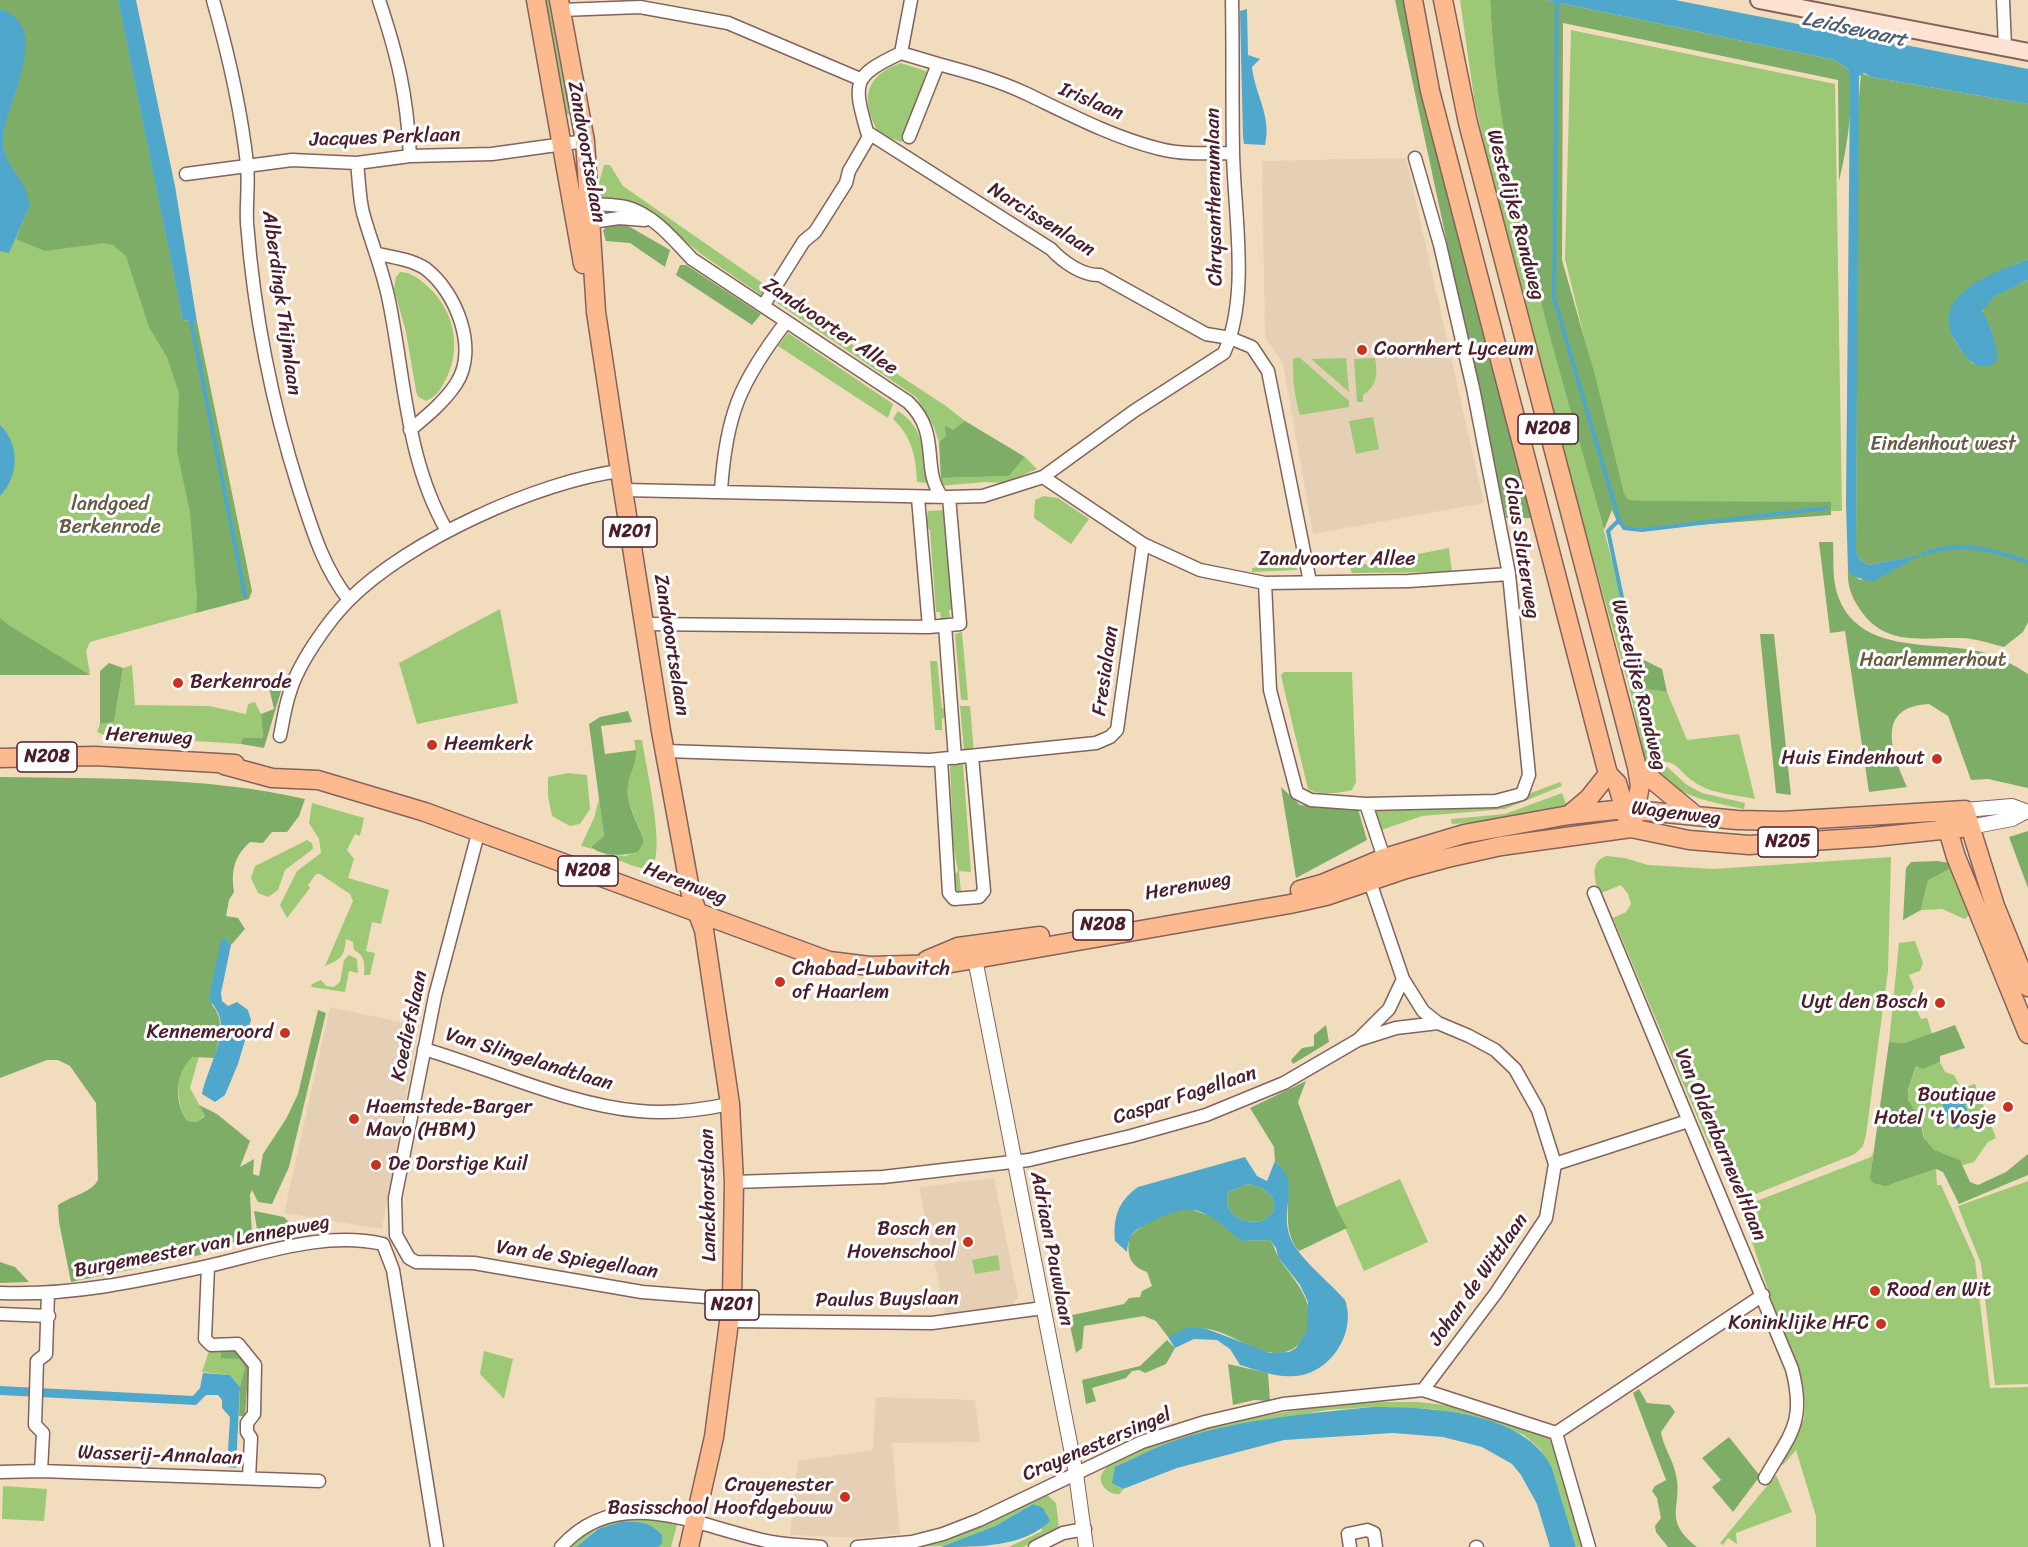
<!DOCTYPE html>
<html>
<head>
<meta charset="utf-8">
<style>
	body { margin:0 }
	canvas { display:block; background:#f1ddbd }
</style>
</head>
<body>
<canvas width="2028" height="1547"></canvas>
<script>
const g = document.querySelector('canvas').getContext('2d');
g.lineJoin = 'round';
function fill(path, color) {
  g.fillStyle = color;
  g.fill(path, 'evenodd');
}
function trace(path, color, width, dash) {
  g.strokeStyle = color;
  g.lineWidth = width;
  g.lineCap = dash ? 'butt' : 'round';
  g.setLineDash(dash || []);
  g.stroke(path);
}
function write(font, color, halo, rows, align = 'center') {
  g.font = font + ' Sriracha,sans-serif';
  g.lineWidth = 6;
  g.setLineDash([]);
  g.textBaseline = 'middle';
  g.strokeStyle = halo;
  g.fillStyle = color;
  for (const [text, x, y, turn = 0] of rows) {
    g.save();
    g.translate(x, y);
    g.rotate((+turn || 0) * Math.PI / 180);
    g.textAlign = isNaN(turn) ? turn : align;
    if (halo) g.strokeText(text, 0, 0);
    g.fillText(text, 0, 0);
    g.restore();
  }
}
fill(new Path2D(`
	M1406,158L1484,503L1313,534L1283,364L1265,337L1262,161Z
	M330,1007L419,1026L382,1229L284,1213Z
	M994,1178L1018,1296L1013,1305L945,1314L919,1187Z
	M876,1397L975,1400L980,1442L892,1443L900,1534L861,1538L790,1535L798,1461L873,1450Z`), '#e6d0b5');
fill(new Path2D(`
	M0,0H123L137,86L237,593L196,613L90,642L86,651L90,674L0,664Z
	M540,0H554L576,113L560,115Z
	M1460,0H1490C1496,121 1523,223 1553,340C1580,443 1608,546 1636,648L1637,674L1645,689L1667,692L1687,740L1739,734L1755,799C1737,795 1714,794 1699,785C1673,770 1683,758 1646,762C1637,737 1636,712 1629,687L1543,379L1488,164L1474,98Z
	M1571,30L1835,84L1842,511H1627L1565,259Z
	M901,63L932,73L902,142L880,135C860,102 863,76 901,63Z
	M604,165H610L623,186L768,287L761,295L701,254L660,220L601,201L599,183Z
	M400,272C410,272 418,278 425,284C454,308 463,348 445,381C440,390 436,397 426,401L418,397L416,391L406,332L394,289L396,277Z
	M781,298L946,406L965,421L939,442L934,427L916,397L777,303Z
	M788,333L893,404L888,418L778,346Z
	M1299,357L1349,401V407L1300,415C1294,396 1293,379 1293,359Z
	M1346,358L1349,392L1311,359Z
	M1375,358C1378,374 1377,386 1363,395V402H1357L1354,359Z
	M898,411C925,428 924,455 927,483L917,482C916,456 912,437 893,419Z
	M1373,417L1379,449L1356,454L1349,421Z
	M1025,457L1037,469L1004,483L984,482L940,486L941,478L1009,476Z
	M1043,496L1058,498L1089,519L1071,544L1034,518L1035,500Z
	M946,510L958,609L949,610L950,620H941L940,612H936L930,530L925,525L924,518L927,517L928,511Z
	M1449,548L1452,572L1352,573L1350,567Z
	M1295,559L1297,570L1252,572V568Z
	M500,609L518,703L417,724L399,663Z
	M962,632L968,700H961L955,634Z
	M930,661H937L942,708L948,710L949,715L942,719V730H935Z
	M132,665L135,705L209,706L246,714L248,704L255,702L261,714L263,739L244,738L241,744L104,735L97,732L100,724L114,722L123,668Z
	M1284,672H1352L1356,782L1352,790C1341,793 1318,796 1308,789L1282,680L1281,675Z
	M960,706H970L974,752L964,751Z
	M634,740H642C645,761 667,857 651,867C643,873 613,857 603,854L625,856L637,852L644,841C640,824 625,804 628,786C630,769 639,758 634,740Z
	M950,764H963L971,872L959,871L961,893L953,888L952,877L958,871L953,844Z
	M1666,766L1687,785L1702,793L1745,803L1744,809C1703,800 1681,798 1650,767Z
	M568,773L587,775L590,809L580,824L570,826L552,816L548,796V777Z
	M1560,782L1562,786L1505,809L1422,816L1381,830L1376,816L1377,810L1382,809H1442L1502,804Z
	M1562,793L1567,806C1530,820 1491,821 1452,824L1451,819L1505,814Z
	M599,799L604,836L591,847L593,849L581,846L594,818Z
	M312,803L364,818L360,836L355,834L347,850L354,859L348,878L389,890L381,924L372,922L366,951L375,953L370,975H364C365,963 365,956 354,950L353,942L346,939C344,956 342,959 325,966L353,901L350,894L320,874H316L308,885L310,888L287,918L280,905L297,871L321,853L319,839L309,823Z
	M307,840L312,843L313,849L285,870L278,890L268,897L258,893L251,878L255,866Z
	M1606,856L1625,858L1648,865L1714,869L1891,857L1888,971L1866,1135L1863,1146L1855,1154L1736,1202L1733,1192L1737,1188L1722,1149L1710,1147L1613,918L1626,912L1631,904L1628,894L1621,885L1599,894C1595,880 1589,862 1606,856Z
	M1953,867L1971,913L1965,919L1942,909L1921,910L1928,879Z
	M1915,941L1923,963L1920,971L1909,975L1914,987L1910,995L1921,1019L1927,1018L1932,1034L1905,1043L1889,1042L1899,943Z
	M349,955L357,959L358,973L349,971L345,992L311,987L312,984L321,980L326,986L334,987L340,982L344,960Z
	M199,1056L190,1088L205,1115L197,1122L187,1121C176,1105 171,1059 199,1056Z
	M1940,1062L1945,1072L1954,1075L1961,1088L1975,1084L1996,1138L1988,1142L1974,1162L1963,1165C1956,1155 1944,1156 1934,1150C1922,1142 1924,1129 1919,1117C1916,1110 1909,1106 1908,1098C1907,1087 1914,1076 1916,1066L1923,1069Z
	M1873,1152L1871,1178L1886,1186L1936,1169L1937,1185H1941L1975,1260L1990,1388L2028,1387V1547H1816V1516L1796,1450L1783,1465L1780,1462L1804,1419L1805,1401L1745,1221L1753,1217L1749,1215L1754,1202L1871,1157Z
	M1400,1179L1428,1242L1364,1271L1336,1207Z
	M2028,1181V1384L1995,1385L1981,1264L1958,1206Z
	M998,1255L1000,1270L975,1274L972,1260Z
	M210,1348C225,1348 237,1354 245,1367L240,1387L230,1375L202,1372Z
	M484,1351L513,1359L504,1399L480,1374Z
	M1418,1402L1454,1406L1550,1437L1584,1547H1576L1552,1468L1540,1449L1524,1435L1492,1422L1433,1409L1373,1407L1327,1410L1223,1429L1165,1444L1118,1487L1123,1489L1120,1494C1115,1494 1111,1494 1107,1490C1059,1445 1319,1405 1345,1403C1369,1401 1394,1402 1418,1402Z
	M1776,1475L1792,1512L1736,1533L1737,1544L1728,1538L1723,1545L1720,1543Z
	M3,1486L47,1489L44,1521L2,1519Z
	M1045,1493L1056,1503L1059,1528L1023,1547H1009L1042,1531L1033,1504L995,1526L944,1546L904,1547Z
	M646,1517L677,1525L671,1547H658L598,1528L576,1547H567L600,1522Z`), '#9dc976');
fill(new Path2D(`
	M0,0H118L183,320L197,322L252,591L249,599L196,613L197,598L190,512L177,451L179,393L167,357L149,327L126,256L113,245L104,243L45,251L16,239L30,205C23,183 4,165 3,143C2,108 55,27 0,9Z
	M1395,0H1407L1536,518H1506Z
	M1490,0H1545L1835,60L1848,69C1856,96 1846,154 1839,181L1838,80L1563,23L1562,260L1596,379L1624,494L1628,500L1644,501L1831,502V515L1630,530L1618,524L1612,510L1604,530C1557,356 1498,181 1490,0Z
	M1861,73L1871,77L2028,104V259C1978,280 1914,304 1973,364L1992,331L1982,314C1985,295 2013,288 2028,280V622L2023,632L2004,647C1991,644 1978,639 1963,638C1922,637 1885,648 1859,608C1851,596 1847,584 1848,570L1860,580L1920,555L1869,565L1860,560L1856,550L1858,109Z
	M608,223H623L670,250L665,267L630,243L606,241L603,231Z
	M680,265H686L761,314L752,325L676,275Z
	M965,421L1025,457L1009,476L941,478L939,442L946,436L945,426L953,430Z
	M1819,542H1833C1834,558 1832,577 1837,593C1857,656 1932,640 1982,652C1998,656 2014,665 2028,674V788L1988,779L1971,780L1948,716L1929,704C1874,707 1892,753 1907,787L1869,792L1845,631L1830,633Z
	M0,618L10,626L90,675H0Z
	M1760,634H1774L1791,795L1776,793Z
	M1636,656L1662,669L1667,692L1645,689L1637,674Z
	M109,663L123,668L114,722L100,724V671Z
	M268,683L281,691L264,748L241,744L243,738H263L261,714L274,709Z
	M628,711L632,722L601,726L605,754L636,750C637,764 629,773 628,786C625,804 639,824 644,841L638,852C622,856 604,857 591,847L604,836L589,724L600,717Z
	M0,777C102,779 204,776 305,799L299,816L287,832H272L263,843L250,842C234,857 231,870 234,892L229,900L226,916L238,918L245,929L231,945L225,938L212,1005C226,1020 218,1040 215,1058L193,1057C174,1072 174,1102 187,1121L197,1122L205,1116L199,1105L217,1114L250,1141L240,1167L254,1159L253,1174L259,1176L263,1154L286,1119L298,1094L318,1010L326,1013L289,1167L272,1204L258,1202L252,1190L250,1195L252,1235L205,1254L71,1282L59,1222L58,1205C71,1196 91,1193 98,1180L96,1103L70,1066L58,1060H47L0,1078Z
	M1281,787L1300,805L1358,809L1367,840L1296,878Z
	M2028,831V888L2009,837Z
	M1937,861L1950,863L1953,867L1928,880L1921,910L1903,920L1906,868L1911,862Z
	M1326,1025L1329,1042L1293,1064L1291,1060L1302,1048L1314,1046V1035Z
	M1955,1025L1965,1048L1940,1056V1062L1923,1069L1916,1066L1908,1090V1100L1919,1117L1924,1138L1934,1150L1960,1160L1970,1182L1978,1185L2006,1172L2028,1154V1175L1959,1204L1943,1172L1936,1169L1886,1186L1873,1183L1870,1178L1889,1042L1905,1043Z
	M1306,1081L1298,1102L1336,1207L1347,1228L1299,1251C1275,1223 1302,1185 1275,1161L1274,1147L1250,1108Z
	M1248,1184C1262,1187 1276,1193 1274,1210C1262,1234 1217,1218 1229,1192Z
	M1187,1208L1214,1217L1241,1241L1270,1240C1275,1247 1276,1254 1280,1260C1298,1285 1326,1314 1298,1345C1291,1352 1278,1355 1268,1352C1248,1348 1229,1333 1209,1329C1198,1327 1179,1334 1168,1337L1156,1321L1144,1316L1084,1326L1082,1348L1076,1353L1068,1316L1124,1304L1129,1298L1140,1297L1142,1291L1152,1286L1147,1272C1130,1266 1127,1256 1129,1238C1143,1222 1166,1213 1187,1208Z
	M254,1211L284,1217L299,1233L259,1241Z
	M0,1262L15,1267L29,1282L0,1283Z
	M1167,1340L1175,1348L1166,1364L1145,1373L1139,1370L1132,1371L1126,1378L1092,1388L1096,1401L1086,1404L1082,1380L1140,1366Z
	M221,1348L238,1349L249,1361L245,1416H239L240,1387L245,1367L239,1359L221,1358Z
	M1228,1364L1268,1373L1270,1401L1254,1400L1233,1405Z
	M1639,1389L1647,1403L1670,1405L1675,1412L1661,1432C1663,1446 1672,1458 1675,1471C1685,1506 1660,1518 1697,1547H1668L1656,1532L1655,1526L1661,1518L1657,1498L1652,1491L1655,1486L1666,1480L1633,1393Z
	M1729,1437L1760,1476L1733,1512L1712,1487L1721,1480L1702,1458Z`), '#7ead67');
fill(new Path2D(`
	M118,0H136L175,186L197,322L183,320Z
	M1545,0H1675L2028,69V104L1871,77L1864,73L1859,76L1856,550L1860,560L1869,565L1923,554L1872,582L1853,576L1848,570L1846,504L1850,81L1848,69L1835,60Z
	M0,9C56,27 3,106 3,142C4,162 17,172 25,188C27,193 29,200 30,205L9,253L0,251Z
	M1247,9L1248,55L1260,59L1252,67C1255,95 1272,116 1265,145L1244,144L1243,137L1240,11Z
	M2028,259V280L1995,296L1982,311L1992,331L1998,358L1991,366H1978C1967,361 1960,350 1954,339C1929,293 1997,272 2028,259Z
	M0,425C20,444 19,477 0,496Z
	M225,938L231,945L221,993L222,1001L228,1006L237,1002L248,1010L251,1020L238,1064L225,1095L215,1102L202,1094C206,1072 227,1037 219,1015C217,1009 212,1004 209,998L221,940Z
	M1956,1094L1961,1095L1971,1120L1956,1129L1949,1122L1942,1102Z
	M1245,1157L1257,1176L1267,1181L1275,1161C1301,1184 1281,1204 1289,1234C1295,1256 1330,1282 1345,1300C1357,1333 1330,1374 1295,1376C1277,1378 1257,1370 1240,1365L1230,1349L1217,1340L1194,1339L1175,1348L1168,1337L1188,1327L1207,1329L1270,1353L1289,1352L1296,1348L1307,1331L1308,1302L1300,1285L1278,1257L1276,1248L1270,1240L1241,1241C1206,1212 1196,1198 1151,1222C1134,1231 1129,1232 1127,1252L1115,1241C1113,1218 1118,1201 1138,1187ZM1248,1184C1262,1187 1276,1193 1274,1210C1262,1234 1217,1218 1229,1192Z
	M203,1373L230,1375L240,1387L236,1468L227,1467L230,1417L222,1408V1400L218,1395H206L196,1405L0,1395V1386L193,1396L200,1388Z
	M1373,1407C1429,1407 1525,1411 1552,1468L1576,1547H1550L1537,1504L1521,1475L1512,1464L1482,1447L1443,1437L1393,1433L1284,1440L1177,1468L1123,1489L1112,1483L1115,1467C1131,1460 1148,1451 1165,1444C1231,1420 1303,1414 1373,1407Z
	M1033,1504L1043,1508L1050,1521C1024,1547 979,1547 941,1547L995,1526Z
	M621,1522C637,1521 651,1522 662,1535V1543L658,1547H576L598,1529Z`), '#4fa8cc');
trace(new Path2D(`
	M1557,0L1554,298L1619,520L1608,531L1643,697
	M191,321L245,596
	M1619,520L1624,528L1642,530L1826,508
	M1923,554C1958,540 1994,550 2028,562`), '#4fa8cc', 4);
const minor = new Path2D(`
	M213,0C228,53 241,109 247,164C249,184 246,204 247,223C254,313 272,404 299,489C312,529 323,567 349,600
	M379,0C398,57 407,95 410,156
	M2003,0L2005,48
	M561,10L640,7L728,23L860,79
	M901,53L911,0
	M938,64C968,72 997,80 1025,93C1069,114 1112,137 1160,149C1184,155 1209,153 1233,153
	M909,137L938,64L901,53C852,76 853,82 867,132L1051,249C1062,261 1082,276 1100,275L1206,334L1230,338L1252,347L1268,371L1310,582
	M357,163C359,179 359,197 363,213C371,242 383,270 389,301C405,379 406,460 447,531
	M186,174L292,160L357,163L410,156L492,154L585,141
	M583,204C597,205 613,204 626,207C653,214 674,240 692,259L908,402C942,434 920,468 942,497
	M585,223L619,218L645,220
	M378,254C393,257 413,260 426,269C456,292 479,349 456,384C444,402 427,416 410,430
	M763,306L804,241L815,232L846,183L849,171L870,135
	M1043,477L1134,411L1224,353C1250,296 1234,213 1233,152C1232,101 1233,51 1232,0
	M624,490L949,497L983,496L1043,477L1143,544L1200,570L1265,583L1409,581L1509,574
	M721,490C726,415 740,382 786,322
	M918,498L929,627L960,624L949,497
	M1265,583L1270,690L1297,793L1311,800L1366,804L1384,858
	M645,624L929,627
	M945,626L955,758
	M280,736C283,722 285,706 290,692C298,664 328,621 349,600C407,541 539,481 620,471
	M666,751L930,760L1096,743L1110,737L1117,730L1143,544
	M941,759L949,893L954,899L979,897L984,891L972,757
	M1366,804L1496,801L1522,794L1529,775L1509,574L1473,388L1440,245L1415,158
	M479,830L435,996L395,1198L396,1235L409,1258L416,1262L474,1263L642,1292L732,1299
	M1370,882L1403,979L1423,1011L1438,1023L1469,1036L1495,1050L1515,1069L1538,1110L1555,1164L1546,1218L1496,1293L1423,1390
	M1594,893L1792,1369C1806,1423 1790,1434 1765,1478
	M1358,1040L1389,1009L1403,979
	M424,1049C492,1069 569,1105 639,1111C669,1114 701,1110 730,1104
	M1555,1164L1688,1121
	M734,1182L883,1177L1029,1160L1131,1136L1206,1115L1284,1083L1358,1040L1396,1028L1438,1023
	M208,1266L205,1339L211,1345L238,1344L255,1365L254,1414L247,1423V1432L251,1438L249,1478
	M0,1293C70,1296 140,1281 208,1266C265,1253 324,1231 383,1244L393,1270L437,1547
	M0,1314L49,1316
	M730,1321L932,1323L1043,1308
	M1556,1433L1763,1295
	M1556,1433L1589,1547
	M41,1471L43,1433L35,1425L37,1361L46,1354L48,1293
	M0,1472L41,1471L319,1481
	M561,1547C617,1484 693,1524 762,1540C781,1545 802,1545 821,1547
	M857,1547L912,1542L943,1534L979,1520L1142,1442L1205,1422L1283,1404L1423,1390L1556,1433
	M1035,1547L1063,1533L1085,1529
	M1350,1547L1348,1534L1367,1530L1374,1533L1376,1547
	M1476,1547H1477`);
const tertiary = new Path2D(`
	M1965,810L2012,806L2028,812
	M1970,827L2012,819L2025,812
	M975,959L1076,1474L1086,1547`);
const secondary = new Path2D(`
	M1759,0L2028,52`);
const primary = new Path2D(`
	M536,0L583,264
	M559,0L585,141L596,312L620,471L661,731L691,895L704,930L730,1104L734,1182L732,1299L714,1437L689,1547
	M1413,0L1430,91L1608,774L1617,783L1628,821
	M1443,0L1468,123L1637,767L1640,786L1633,821
	M0,758L95,756L235,764
	M224,765L272,778L318,780L425,812L829,961L870,966L946,964L1290,904L1326,896L1406,869L1447,858L1501,846L1631,828L1689,840L1749,845L1873,837L1970,827
	M1637,767L1696,816
	M1569,815L1589,798L1608,774
	M1945,820L1956,857L2028,1034
	M1300,890L1322,884L1384,858L1464,834L1569,815L1624,809L1737,820L1783,821L1965,810L1995,906L2028,987
	M927,960L958,947L1040,936`);
trace(minor, '#84625e', 15);
trace(tertiary, '#84625e', 16);
trace(secondary, '#84625e', 20);
trace(primary, '#84625e', 21);
trace(minor, '#fff', 12);
trace(tertiary, '#fff', 14);
trace(secondary, '#fee3d2', 16);
trace(primary, '#fcba8e', 18);
for (const [x, y, r, color] of [
	[1362,350,6,"#c8321e"],
	[178,683,6,"#c8321e"],
	[432,745,6,"#c8321e"],
	[1937,759,6,"#c8321e"],
	[780,982,6,"#c8321e"],
	[1940,1003,6,"#c8321e"],
	[285,1033,6,"#c8321e"],
	[2008,1107,6,"#c8321e"],
	[354,1119,6,"#c8321e"],
	[376,1165,6,"#c8321e"],
	[968,1242,6,"#c8321e"],
	[1875,1291,6,"#c8321e"],
	[1881,1324,6,"#c8321e"],
	[845,1497,6,"#c8321e"]
]) {
  const dot = new Path2D();
  dot.arc(x, y, r, 0, 2 * Math.PI);
  g.fillStyle = color;
  g.fill(dot);
  trace(dot, '#fff', 2);
}
for (const [x, y, w] of [
	[1548,429,60],
	[630,532,54],
	[47,757,60],
	[1788,842,60],
	[588,871,60],
	[1103,925,60],
	[732,1305,54]
]) {
  const box = new Path2D();
  box.roundRect(x - w / 2, y - 15, w, 30, 4.5);
  g.fillStyle = '#fff';
  g.fill(box);
  trace(box, '#4a1f2b', 1.5);
}
write('bold 18px', '#4a1f2b', null, [
	["N208",1548,429],
	["N201",630,532],
	["N208",47,757],
	["N205",1788,842],
	["N208",588,871],
	["N208",1103,925],
	["N201",732,1305]
]);
write('20px', '#4a1f2b', '#fff', [
	["Irislaan",1091,102,23],
	["Jacques Perklaan",385,138,-2],
	["Zandvoortselaan",586,152,80],
	["Chrysanthemumlaan",1215,197,-91],
	["Westelijke Randweg",1515,215,75],
	["Narcissenlaan",1041,220,32],
	["Alberdingk Thijmlaan",281,303,82],
	["Zandvoorter Allee",830,327,34],
	["Claus Sluterweg",1521,548,81],
	["Zandvoorter Allee",1337,560],
	["Zandvoortselaan",671,645,81],
	["Fresialaan",1106,671,-82],
	["Westelijke Randweg",1638,685,76],
	["Herenweg",149,737,3],
	["Wagenweg",1676,814,7],
	["Herenweg",685,884,21],
	["Herenweg",1188,887,-10],
	["Koediefslaan",410,1026,-78],
	["Van Slingelandtlaan",529,1060,17],
	["Caspar Fagellaan",1185,1096,-18],
	["Van Oldenbarneveltlaan",1720,1145,67],
	["Lanckhorstlaan",709,1195,-91],
	["Burgemeester van Lennepweg",202,1247,-11],
	["Adriaan Pauwlaan",1051,1249,79],
	["Van de Spiegellaan",577,1260,9],
	["Johan de Wittlaan",1479,1280,-55],
	["Paulus Buyslaan",887,1300,-1],
	["Crayenestersingel",1097,1445,-23],
	["Wasserij-Annalaan",160,1456,2]
]);
write('20px', '#4a1f2b', '#fff', [
	["Coornhert Lyceum",1374,350],
	["Berkenrode",190,683],
	["Heemkerk",444,745],
	["Huis Eindenhout",1925,759,"right"],
	["Chabad-Lubavitch",792,970],
	["of Haarlem",792,993],
	["Uyt den Bosch",1928,1003,"right"],
	["Kennemeroord",273,1033,"right"],
	["Boutique",1996,1096,"right"],
	["Hotel 't Vosje",1996,1119,"right"],
	["Haemstede-Barger",366,1108],
	["Mavo (HBM)",366,1131],
	["De Dorstige Kuil",388,1165],
	["Bosch en",956,1230,"right"],
	["Hovenschool",956,1253,"right"],
	["Rood en Wit",1887,1291],
	["Koninklijke HFC",1869,1324,"right"],
	["Crayenester",833,1486,"right"],
	["Basisschool Hoofdgebouw",833,1509,"right"]
], 'left');
write('20px', '#675a45', '#fff', [
	["Eindenhout west",1943,445],
	["landgoed",110,505],
	["Berkenrode",110,528],
	["Haarlemmerhout",1933,661]
]);
write('italic 21px', '#4c5d73', '#fff', [
	["Leidsevaart",1854,30,12]
]);
</script>
</body>
</html>
